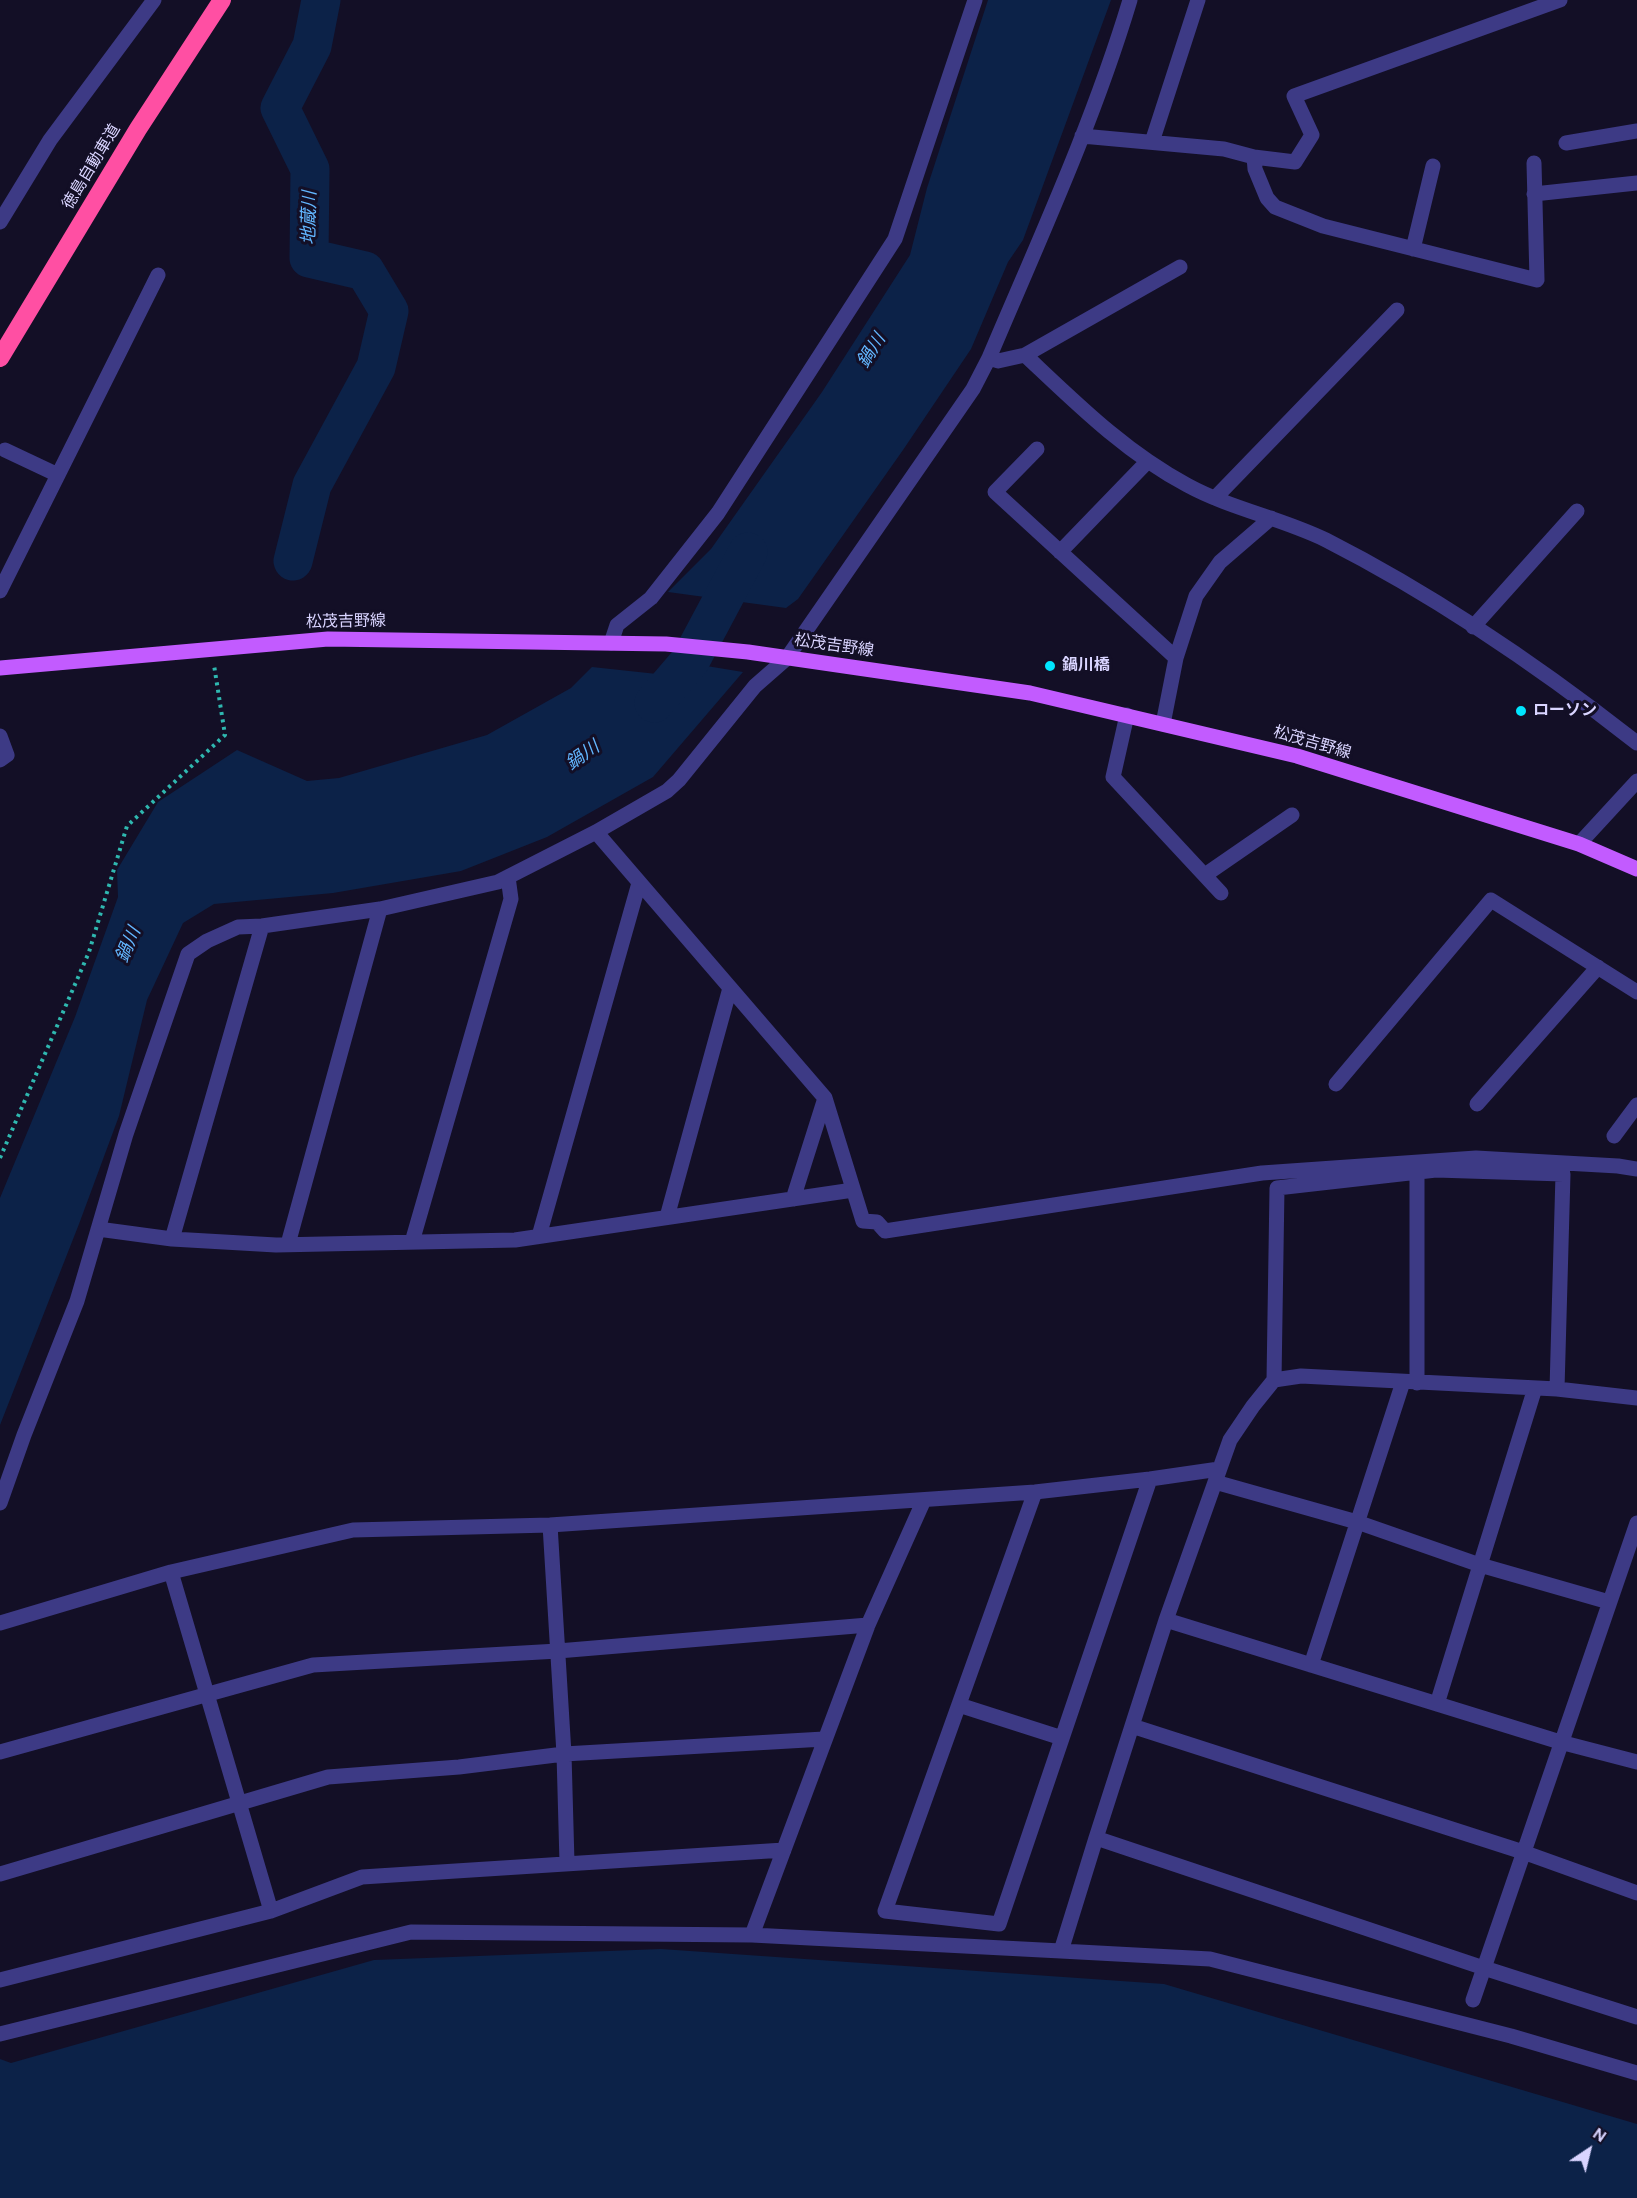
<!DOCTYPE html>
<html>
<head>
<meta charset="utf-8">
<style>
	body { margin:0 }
	#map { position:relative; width:1637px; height:2198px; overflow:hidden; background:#130f26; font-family:"DM Sans",sans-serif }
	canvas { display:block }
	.north { position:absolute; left:1559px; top:2120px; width:60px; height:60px; -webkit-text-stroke:4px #130f26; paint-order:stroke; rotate:35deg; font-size:16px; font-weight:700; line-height:24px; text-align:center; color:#d9d4ff }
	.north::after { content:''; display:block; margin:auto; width:21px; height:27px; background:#d9d4ff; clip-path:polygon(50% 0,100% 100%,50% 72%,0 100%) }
</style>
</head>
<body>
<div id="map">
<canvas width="1637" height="2198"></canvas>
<div class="north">N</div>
</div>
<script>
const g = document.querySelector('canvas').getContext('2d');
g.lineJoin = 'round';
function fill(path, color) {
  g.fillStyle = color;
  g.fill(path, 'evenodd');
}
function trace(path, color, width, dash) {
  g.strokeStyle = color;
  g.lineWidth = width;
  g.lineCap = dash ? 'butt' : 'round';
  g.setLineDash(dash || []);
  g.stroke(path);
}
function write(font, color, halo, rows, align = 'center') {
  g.font = font + ' "DM Sans","Noto Sans JP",sans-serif';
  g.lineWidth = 6;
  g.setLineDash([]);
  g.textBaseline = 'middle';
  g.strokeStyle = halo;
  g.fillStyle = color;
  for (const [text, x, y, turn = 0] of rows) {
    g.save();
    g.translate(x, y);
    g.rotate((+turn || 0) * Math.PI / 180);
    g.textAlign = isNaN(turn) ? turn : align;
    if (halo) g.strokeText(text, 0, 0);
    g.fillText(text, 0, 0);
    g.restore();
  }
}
fill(new Path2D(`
	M988,0H1111L1023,240L1008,262L971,349L903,450L798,599L786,608L668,592L711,549L822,392L910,255L927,188Z
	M670,660L743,672L653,777L547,837L461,871L333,893L214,904L183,923L147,1000L119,1116L79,1224L0,1425V1198L75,1017L118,897L117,870L158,802L237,750L307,781L339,778L487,735L571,688L592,667L657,674Z
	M661,1949L1164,1984L1637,2124V2198H0V2059L11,2063L374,1960Z`), '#0c2248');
trace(new Path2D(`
	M293,561L312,485L376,367L389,311L365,271L309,258L310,169L280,108L312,46L321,0
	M654,703L690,661L748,552`), '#0c2248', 39);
trace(new Path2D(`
	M0,1158L89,952L127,826L225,735L214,665`), '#2fb8b0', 4, [3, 4.5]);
trace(new Path2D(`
	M1082,136L1224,149L1254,157L1295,162L1312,135L1294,96L1560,0
	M1152,142L1198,0
	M1566,143L1637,131
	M1254,157L1255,169L1267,198L1275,207L1323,226L1537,280L1534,163
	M1534,194L1637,183
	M0,222L50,140L154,0
	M1413,249L1433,166
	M1025,355L1180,267
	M989,358L998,361L1025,355C1076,403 1125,452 1187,485C1231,509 1281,518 1326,540C1436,596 1540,667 1637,743
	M1037,449L995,492L1176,658
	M5,450L58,475
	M1215,498L1397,310
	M1060,552L1147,462
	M0,591L158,275
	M1473,627L1577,511
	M611,643L617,625L651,598L718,513L895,239L975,0
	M1127,715L1113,777L1221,893
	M1163,724L1176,658L1196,596L1220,562L1271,518
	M0,736L7,755L0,760
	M596,832L825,1098L863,1221L877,1222L885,1231L1262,1173L1476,1158L1618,1166L1637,1169
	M1579,844L1637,781
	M1205,875L1292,815
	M1336,1084L1491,900L1637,992
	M1477,1104L1598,967
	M1614,1136L1637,1105
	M793,1199L825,1098
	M667,1217L730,988
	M98,1229L172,1239L276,1245L515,1240L853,1190
	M539,1236L639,883
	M172,1239L262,926
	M412,1242L511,899L508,877
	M288,1244L380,909
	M1274,1380L1277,1188L1436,1170L1563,1174L1557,1389
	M1417,1383V1173
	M1637,1398L1557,1389L1301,1376L1274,1380L1253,1406L1230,1440L1166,1620L1096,1838L1484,1968L1637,1523
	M1215,1482L1357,1522L1480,1565L1609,1602
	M1035,1492L885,1911L999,1924L1150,1479
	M0,1503L24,1435L77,1301L126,1134L188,954L207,941L238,927L262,926L380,909L498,882L596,832L667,791L679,780L755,686L787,658L973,389L989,358C1039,240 1093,123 1130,0
	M550,1525L564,1754L567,1863
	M171,1572L271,1911
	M1166,1620L1560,1742L1637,1762
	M0,1623L171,1572L353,1530L550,1525L1035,1492L1150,1479L1219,1469
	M1311,1665L1403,1382
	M1437,1704L1535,1388
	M959,1705L1062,1738
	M1132,1726L1523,1852L1637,1893
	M0,1752L313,1665L558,1651L868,1625
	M0,1874L328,1777L459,1767L564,1754L824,1739
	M752,1935L1061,1951L1096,1838
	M1061,1951L1210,1959L1511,2036L1637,2073
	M0,1980L271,1911L362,1877L784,1850
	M1473,2000L1484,1968L1637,2017
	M0,2034L411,1932L752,1935L868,1625L924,1500`), '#3d3a85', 15);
trace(new Path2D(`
	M0,668L328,639L666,644L748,652L1030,693L1297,756L1579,844L1637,869`), '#c25bff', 15);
trace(new Path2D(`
	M0,358L138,129L222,0`), '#ff4fa3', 18);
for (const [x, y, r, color] of [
	[1050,666,6,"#00e5ff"],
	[1521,711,6,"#00e5ff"]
]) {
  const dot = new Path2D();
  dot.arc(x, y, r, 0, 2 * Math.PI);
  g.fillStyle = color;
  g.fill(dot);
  trace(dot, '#130f26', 2);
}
write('16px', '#d9d4ff', '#130f26', [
	["徳島自動車道",92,167,-59],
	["松茂吉野線",346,622,-1],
	["松茂吉野線",834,646,8],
	["松茂吉野線",1312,743,16]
]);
write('bold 16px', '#d9d4ff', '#130f26', [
	["鍋川橋",1062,666],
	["ローソン",1533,711]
], 'left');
write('italic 18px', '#62b6ff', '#130f26', [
	["地蔵川",310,218,-89],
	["鍋川",872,351,-58],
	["鍋川",583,756,-35],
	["鍋川",129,945,-67]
]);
</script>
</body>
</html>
